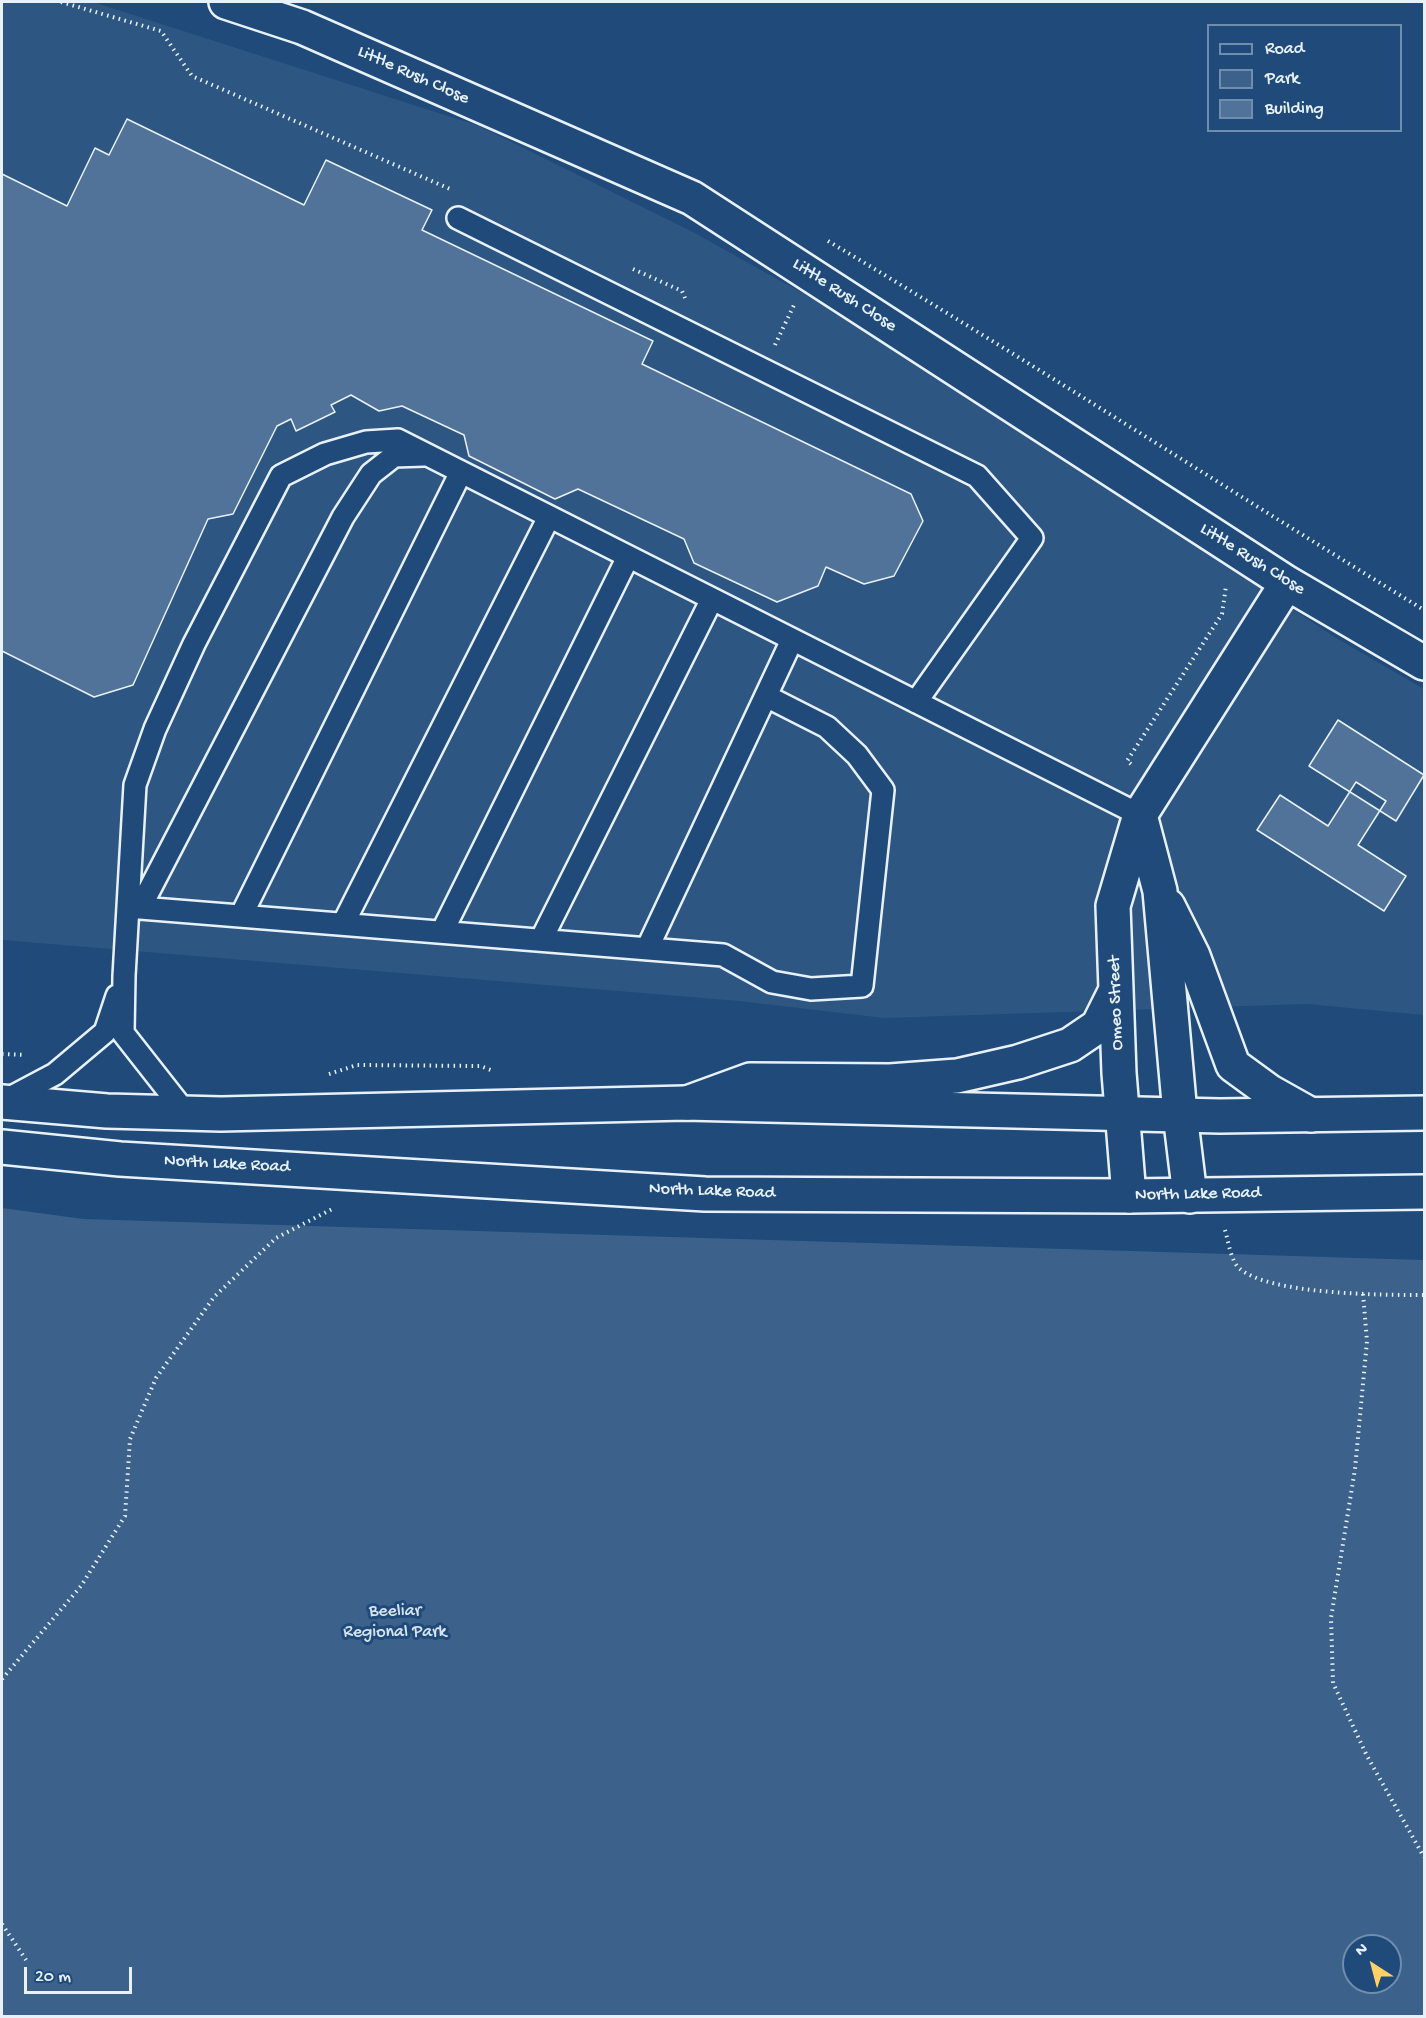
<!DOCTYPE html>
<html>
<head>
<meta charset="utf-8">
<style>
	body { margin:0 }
	#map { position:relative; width:1426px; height:2018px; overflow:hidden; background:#1f4a7a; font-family:"Gochi Hand",sans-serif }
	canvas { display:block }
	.frame { position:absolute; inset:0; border:3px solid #e8f1f8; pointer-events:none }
	.legend { position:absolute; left:1207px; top:24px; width:195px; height:108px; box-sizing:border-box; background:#1f4a7a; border:2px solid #6f8dac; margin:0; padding:8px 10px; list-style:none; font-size:18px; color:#e8f1f8 }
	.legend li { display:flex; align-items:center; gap:12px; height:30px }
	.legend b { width:30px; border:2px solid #6f8dac }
	.north { position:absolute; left:1342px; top:1934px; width:60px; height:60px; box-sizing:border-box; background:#1f4a7a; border:2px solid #6f8dac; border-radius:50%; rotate:324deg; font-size:16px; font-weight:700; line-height:24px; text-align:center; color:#e8f1f8 }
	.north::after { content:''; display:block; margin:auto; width:21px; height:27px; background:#ffd166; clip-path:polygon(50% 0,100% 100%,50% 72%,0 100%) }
	.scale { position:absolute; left:24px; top:1967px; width:108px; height:27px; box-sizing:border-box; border:3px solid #e8f1f8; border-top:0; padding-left:8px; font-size:18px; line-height:21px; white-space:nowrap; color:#e8f1f8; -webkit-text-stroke:4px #1f4a7a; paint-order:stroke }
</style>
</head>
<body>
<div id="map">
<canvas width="1426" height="2018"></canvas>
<div class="frame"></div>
<ul class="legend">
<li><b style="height:8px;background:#1f4a7a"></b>Road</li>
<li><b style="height:16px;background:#3c628c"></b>Park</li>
<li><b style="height:16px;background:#517399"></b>Building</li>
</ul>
<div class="north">N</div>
<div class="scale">20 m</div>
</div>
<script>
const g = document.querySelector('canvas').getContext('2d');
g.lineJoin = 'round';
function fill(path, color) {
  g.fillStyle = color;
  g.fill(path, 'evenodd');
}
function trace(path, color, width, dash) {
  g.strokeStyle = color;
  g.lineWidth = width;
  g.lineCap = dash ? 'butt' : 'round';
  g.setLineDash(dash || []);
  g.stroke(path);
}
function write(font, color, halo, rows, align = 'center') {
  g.font = font + ' "Gochi Hand",sans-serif';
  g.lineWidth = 6;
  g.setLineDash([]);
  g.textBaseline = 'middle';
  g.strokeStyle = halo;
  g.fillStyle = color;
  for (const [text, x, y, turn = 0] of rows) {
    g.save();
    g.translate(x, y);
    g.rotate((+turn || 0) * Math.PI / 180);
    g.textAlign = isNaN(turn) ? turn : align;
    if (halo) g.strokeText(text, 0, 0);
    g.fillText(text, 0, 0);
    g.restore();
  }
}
fill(new Path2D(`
	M2,2H93L479,126L691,231L885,339L1336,638L1424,689V1015L1307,1004L884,1018L739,1001L2,940Z`), '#2e5683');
fill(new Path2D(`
	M2,1208L83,1219L1424,1260V2016H2ZM1354,1946H1390V1982H1354Z`), '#3c628c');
const building = new Path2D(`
	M127,119L304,205L326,160L432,210L422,230L653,341L642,364L911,494L923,521L894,576L864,584L826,567L818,586L777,602L694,563L684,539L578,489L555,499L469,456L464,435L402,406L379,411L351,395L331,405L335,412L296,431L291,419L277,426L233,514L208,519L133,685L94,697L2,651V174L67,206L95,148L109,155Z
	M1338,720L1424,775L1396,821L1309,766Z
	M1356,782L1386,801L1358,845L1406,876L1384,911L1257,830L1280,795L1328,826Z`);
fill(building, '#517399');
trace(building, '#e8f1f8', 1.5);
const service = new Path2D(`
	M458,218L977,476L1032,538L916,702
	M128,907L723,955L772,982L811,989L862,986L883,790L857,755L827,727L766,696
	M140,908L343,517L371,474L394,456L424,455
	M241,916L461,472
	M343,924L549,517
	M442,932L628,557
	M541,940L712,599
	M647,949L792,640
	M4,1101L55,1074L105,1032L117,996
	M185,1112L123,1033L124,976L135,785L155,729L194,644L281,476L325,454L366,442L398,440L1140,815`);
const minor = new Path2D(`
	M226,2L302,27L692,198L1287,583L1424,663
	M1140,815L1160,891L1180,1114L1190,1196
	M1168,906L1193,956L1233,1065L1270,1092L1311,1115
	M687,1103L750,1080L890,1081L957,1076L1018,1062L1070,1045L1098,1026L1116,990
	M1129,1196L1119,1073L1113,906L1140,815L1287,583`);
const primary = new Path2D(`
	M2,1102L107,1111L221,1114L685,1103L1220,1116L1424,1113
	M2,1147L120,1159L705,1194L1129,1196L1424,1192`);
trace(service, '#e8f1f8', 26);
trace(minor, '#e8f1f8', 38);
trace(primary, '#e8f1f8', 38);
trace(new Path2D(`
	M61,2L161,31L192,76L450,189
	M828,241C1029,361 1225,488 1424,610
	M633,269L682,291L685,298
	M775,345L794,305
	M1131,764L1127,761L1222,614L1226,586
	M2,1054L25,1055
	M329,1074L357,1065L480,1066L491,1070
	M1225,1230C1228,1240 1231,1261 1239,1268C1269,1295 1384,1295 1424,1295
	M1363,1294L1367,1341L1355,1469L1331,1618L1333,1683L1367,1756L1424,1857
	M2,1679L81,1586L125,1516L130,1439L156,1378L214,1297L276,1238L334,1208
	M2,1924L26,1960`), '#e8f1f8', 4, [1.5, 4.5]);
trace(service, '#1f4a7a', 21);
trace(minor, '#1f4a7a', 33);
trace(primary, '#1f4a7a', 33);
write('18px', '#e8f1f8', '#1f4a7a', [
	["Little Rush Close",413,76,24],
	["Little Rush Close",844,296,33],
	["Little Rush Close",1252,560,32],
	["Omeo Street",1117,1003,-92],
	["North Lake Road",227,1165,3],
	["North Lake Road",712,1192,2],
	["North Lake Road",1198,1195,-1]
]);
write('18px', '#d7e3ed', '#1f4a7a', [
	["Beeliar",395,1612],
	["Regional Park",395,1633]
]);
</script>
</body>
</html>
